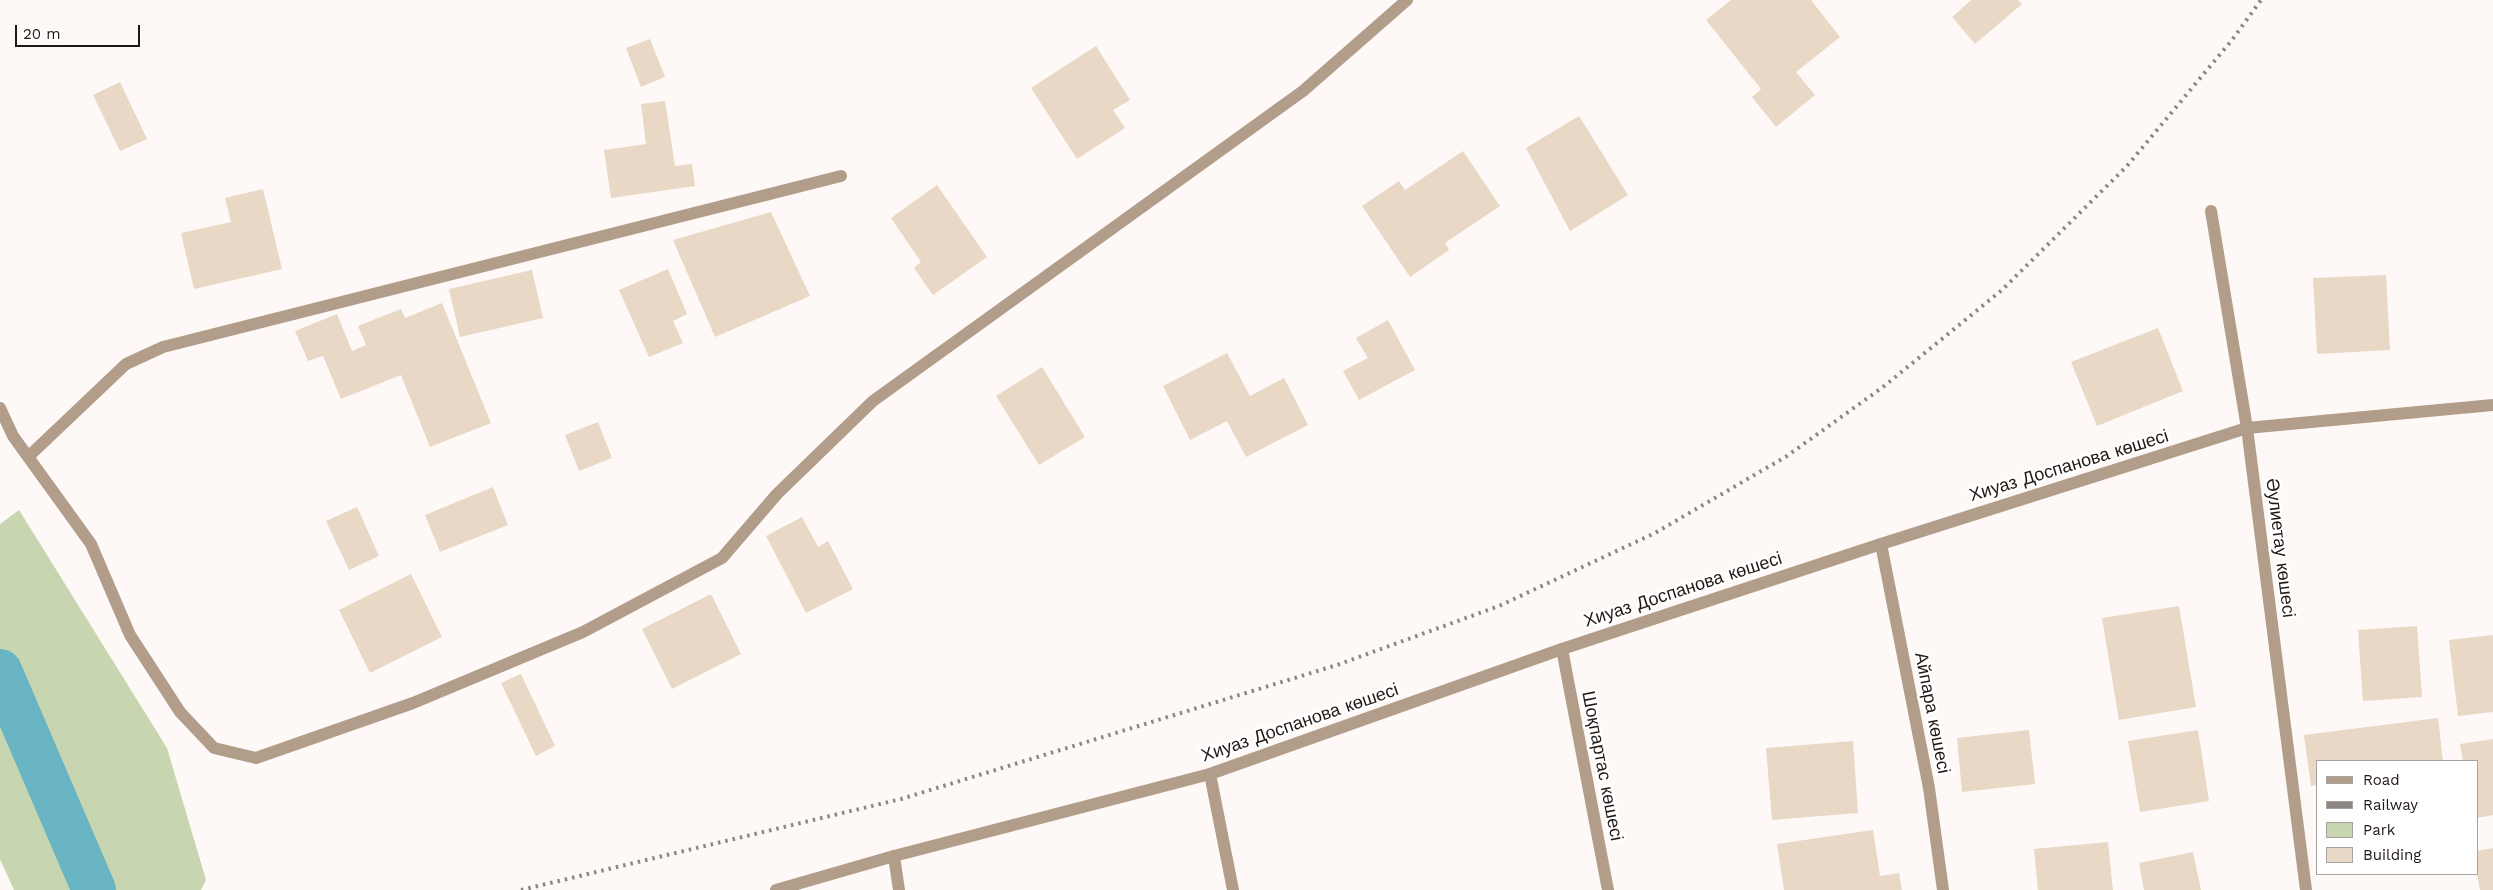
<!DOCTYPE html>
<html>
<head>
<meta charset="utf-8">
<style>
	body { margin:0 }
	#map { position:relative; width:2493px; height:890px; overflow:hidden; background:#fef9f6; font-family:"Work Sans",sans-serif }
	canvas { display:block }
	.legend { position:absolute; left:2316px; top:760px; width:162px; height:115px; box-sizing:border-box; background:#fff; border:1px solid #a6a3a1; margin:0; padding:6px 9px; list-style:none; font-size:15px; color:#211915 }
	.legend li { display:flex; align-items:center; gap:10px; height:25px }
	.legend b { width:25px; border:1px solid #a6a3a1 }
	.scale { position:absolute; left:15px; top:25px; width:125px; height:22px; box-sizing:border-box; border:2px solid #211915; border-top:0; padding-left:6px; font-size:15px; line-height:18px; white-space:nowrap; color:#211915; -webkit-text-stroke:4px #fff; paint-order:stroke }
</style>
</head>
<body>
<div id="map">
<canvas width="2493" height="890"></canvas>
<ul class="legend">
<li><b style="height:6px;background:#b19d8a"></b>Road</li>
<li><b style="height:6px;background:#8d8683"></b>Railway</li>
<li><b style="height:14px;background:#c7d5b0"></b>Park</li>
<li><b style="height:14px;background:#e8d8c5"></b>Building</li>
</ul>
<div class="scale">20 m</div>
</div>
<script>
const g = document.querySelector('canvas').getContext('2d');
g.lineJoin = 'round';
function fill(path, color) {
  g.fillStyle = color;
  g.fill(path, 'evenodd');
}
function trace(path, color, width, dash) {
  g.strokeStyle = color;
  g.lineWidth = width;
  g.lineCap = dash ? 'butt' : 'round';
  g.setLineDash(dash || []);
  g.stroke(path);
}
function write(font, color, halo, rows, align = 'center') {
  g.font = font + ' "Work Sans",sans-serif';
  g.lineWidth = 5;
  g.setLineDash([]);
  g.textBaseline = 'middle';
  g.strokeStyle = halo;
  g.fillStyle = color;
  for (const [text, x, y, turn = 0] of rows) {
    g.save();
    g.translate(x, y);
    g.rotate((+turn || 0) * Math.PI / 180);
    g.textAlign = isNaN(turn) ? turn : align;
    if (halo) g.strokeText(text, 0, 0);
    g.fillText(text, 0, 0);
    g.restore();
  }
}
fill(new Path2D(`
	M19,510L167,748L206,880L201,890H14L0,859V524Z`), '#c7d5b0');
trace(new Path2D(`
	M0,671L94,890`), '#68b4c3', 44);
fill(new Path2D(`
	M1731,0H1811L1840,37L1796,72L1815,95L1776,127L1752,97L1761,89L1706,20Z
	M1971,0H2018L2022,4L1975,44L1952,17Z
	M650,39L665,77L641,87L626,48Z
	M1096,46L1130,100L1113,110L1125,128L1077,159L1031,88Z
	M120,82L147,139L120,151L93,95Z
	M665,101L675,166L692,164L695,186L611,198L604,150L646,144L641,104Z
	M1579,116L1628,195L1570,231L1526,148Z
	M1463,151L1500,206L1445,243L1449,250L1410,277L1362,206L1399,181L1405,190Z
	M937,185L987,257L933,295L914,268L921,262L891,218Z
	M263,189L282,269L194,289L181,233L231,222L225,198Z
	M771,212L810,296L715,337L673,240Z
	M668,269L687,314L673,321L683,343L649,357L619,290Z
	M532,270L543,318L460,337L449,289Z
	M2386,275L2390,350L2317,354L2313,278Z
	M442,303L491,423L430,447L401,375L341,399L323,356L308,361L295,331L337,314L352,351L366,345L358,326L401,309L405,318Z
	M1388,320L1415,370L1359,400L1343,371L1368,358L1356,338Z
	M2158,328L2183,391L2097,426L2071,362Z
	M1227,353L1250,396L1284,378L1308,425L1246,457L1227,421L1190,440L1163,386Z
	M1042,367L1085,437L1039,465L996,396Z
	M598,422L612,458L579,471L565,435Z
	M493,487L508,525L440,552L425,515Z
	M357,507L379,556L349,570L326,521Z
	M802,517L818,547L828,541L853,589L806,613L766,536Z
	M411,574L442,637L370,673L339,610Z
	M711,594L741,654L672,689L642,629Z
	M2179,606L2196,707L2119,720L2102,618Z
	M2417,626L2422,697L2363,701L2358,630Z
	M2493,635V712L2458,716L2449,640Z
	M521,674L555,746L536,756L501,683Z
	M2438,718L2443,761H2317V785L2311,786L2304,735Z
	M2029,730L2035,784L1962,792L1957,738Z
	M2198,730L2209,801L2140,812L2128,741Z
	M2493,739V815L2477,818V761H2463L2460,744Z
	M1853,741L1858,813L1772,820L1766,748Z
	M1873,830L1880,876L1899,873L1902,890H1784L1777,844Z
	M2108,842L2113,890H2038L2034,849Z
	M2493,848V890H2480L2477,874V851Z
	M2193,852L2201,890H2144L2139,863Z`), '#e8d8c5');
trace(new Path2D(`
	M2211,211L2247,428L2306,890
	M0,408L13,436L91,544L130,635L180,712L214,748L256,758L413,703L583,632L722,558L777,494L873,401L1303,91L1407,0
	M28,457L126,364L163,347L841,176
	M1881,544L1929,788L1943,890
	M1562,649L1608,890
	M1210,774L1233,890
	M776,890L894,856L899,890`), '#b19d8a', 12);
trace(new Path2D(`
	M894,856L1210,774L1562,649L1881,544L2247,428L2493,405`), '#b19d8a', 12);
trace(new Path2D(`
	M521,890L901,799L1337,665L1499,606L1655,533L1787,456L1883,387L2002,290L2127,166L2232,40L2261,0`), '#8d8683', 4, [2.5, 5]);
write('18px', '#211915', '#fff', [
	["Хиуаз Доспанова көшесі",2069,466,-17],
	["Әулиетау көшесі",2280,548,83],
	["Хиуаз Доспанова көшесі",1683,590,-18],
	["Айпара көшесі",1932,713,79],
	["Хиуаз Доспанова көшесі",1300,723,-19],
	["Шоқпартас көшесі",1602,766,79]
]);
</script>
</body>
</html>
